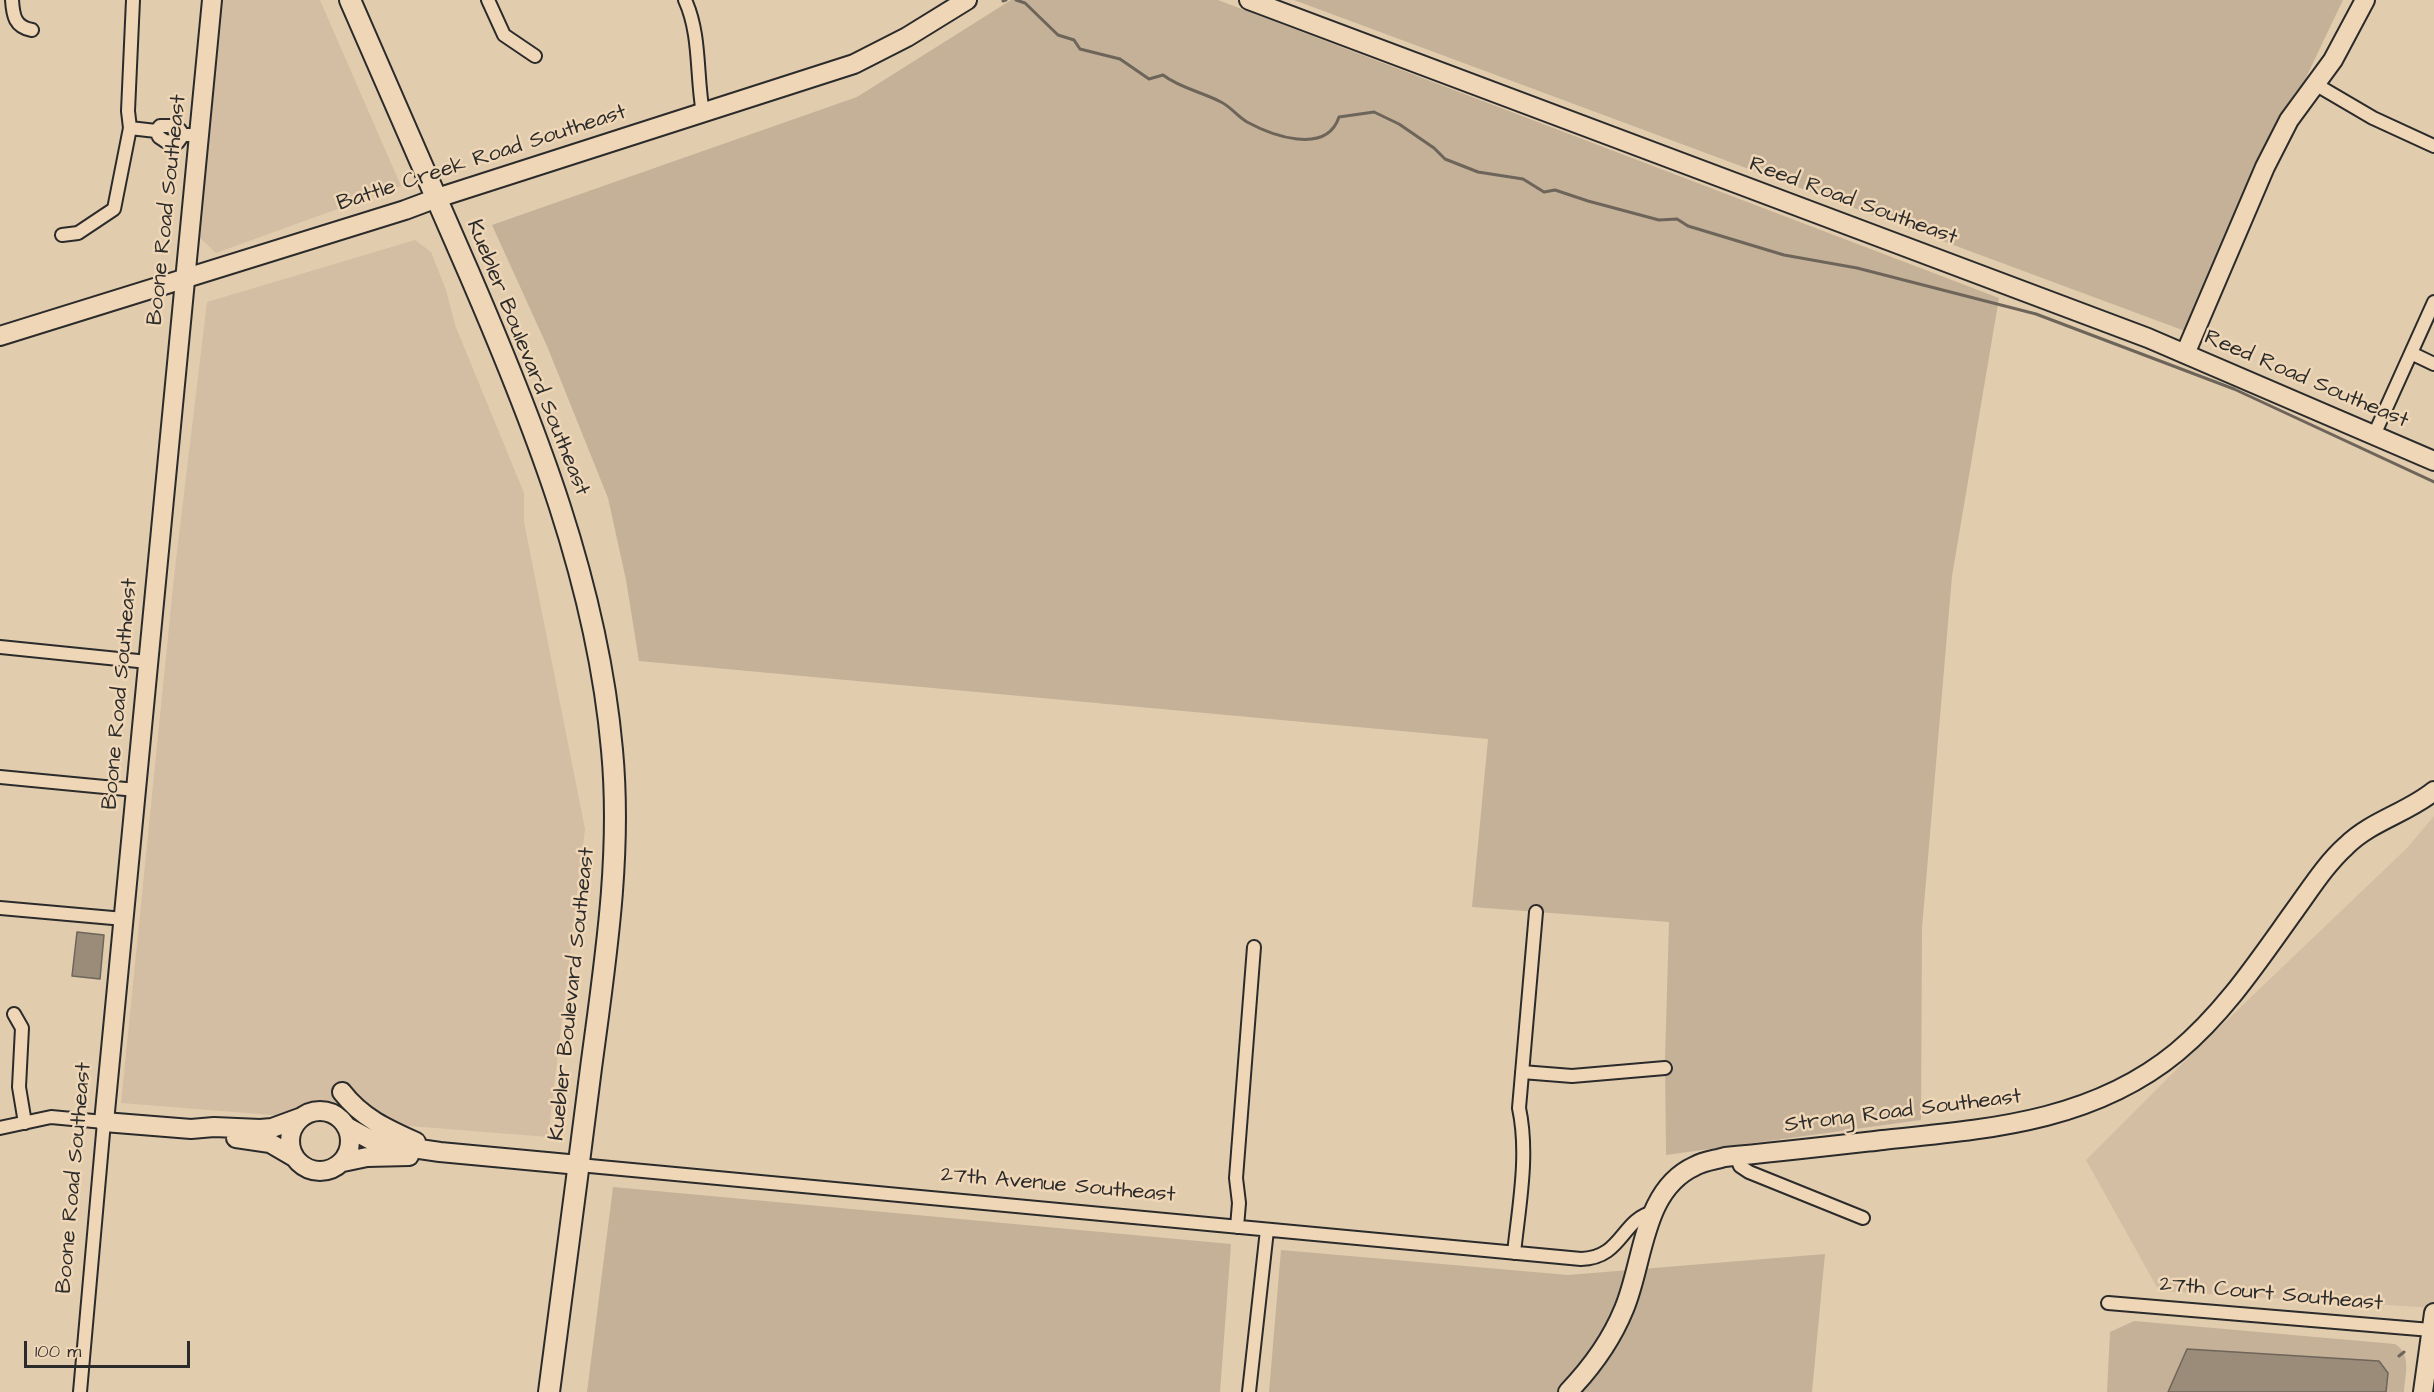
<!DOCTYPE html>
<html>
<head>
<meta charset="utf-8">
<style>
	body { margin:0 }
	#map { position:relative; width:2434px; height:1392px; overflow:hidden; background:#e2ccae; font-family:"Architects Daughter",sans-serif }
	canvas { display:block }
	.scale { position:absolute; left:24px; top:1341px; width:166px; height:27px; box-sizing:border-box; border:3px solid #2b2b2b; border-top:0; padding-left:8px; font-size:18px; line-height:21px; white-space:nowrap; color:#2b2b2b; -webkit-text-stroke:4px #eed6b6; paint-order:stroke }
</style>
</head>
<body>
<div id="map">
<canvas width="2434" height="1392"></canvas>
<div class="scale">100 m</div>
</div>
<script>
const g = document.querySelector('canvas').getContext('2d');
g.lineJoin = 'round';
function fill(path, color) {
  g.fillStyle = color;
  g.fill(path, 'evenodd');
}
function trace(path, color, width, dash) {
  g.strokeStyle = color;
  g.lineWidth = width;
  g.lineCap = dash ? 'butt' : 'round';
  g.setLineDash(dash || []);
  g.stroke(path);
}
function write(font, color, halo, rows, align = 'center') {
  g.font = font + ' "Architects Daughter",sans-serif';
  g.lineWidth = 5;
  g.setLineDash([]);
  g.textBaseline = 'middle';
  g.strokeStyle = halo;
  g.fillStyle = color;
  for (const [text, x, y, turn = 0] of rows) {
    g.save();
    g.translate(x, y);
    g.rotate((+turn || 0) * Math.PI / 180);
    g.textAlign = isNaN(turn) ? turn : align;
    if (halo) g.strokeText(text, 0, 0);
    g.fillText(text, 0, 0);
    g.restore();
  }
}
fill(new Path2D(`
	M218,0H320L401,186L216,253L200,238Z
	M415,240L431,252L446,290L455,325L524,493V522L585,829L548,1137L121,1103L174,577L207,302Z
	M2434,816V1308L2159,1291L2086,1160L2203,1043L2407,848Z`), '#d3bea3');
fill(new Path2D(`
	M1011,0H1218L1999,298L1952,576L1922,928L1921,1120L1666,1155L1665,1058L1669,922L1472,907L1488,739L639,661L626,580L608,498L547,346L492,225L857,97Z
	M1294,0H2343L2185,331Z
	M613,1187L1231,1244L1220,1392H587Z
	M1281,1250L1568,1275L1825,1254L1812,1392H1269Z
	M2134,1321L2395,1344C2412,1354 2405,1375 2404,1392H2107L2110,1332Z`), '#c4b198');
const water = new Path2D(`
	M77,932L104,935L100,979L72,976Z
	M2187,1349L2379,1361L2388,1373L2386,1392H2168Z`);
fill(water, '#9a8c79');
trace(water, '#6e655a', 1.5);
trace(new Path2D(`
	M1016,0L1025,3L1058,35L1074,40L1080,49L1120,59L1149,79L1163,75C1180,88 1202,92 1221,102C1231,107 1237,116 1247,122C1271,135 1326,156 1339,117L1374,112L1399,124L1434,148L1445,159L1478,172L1523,179L1544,192L1555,190L1588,201L1659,220L1677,219L1688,226L1784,255L1857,268L2036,314L2234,389L2434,482
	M1003,1L1006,0
	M2399,1356L2404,1352`), '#6e655a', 3);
const street = new Path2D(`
	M12,0C13,16 15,27 32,30
	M488,0L504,35L535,56
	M685,0C701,35 696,75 703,113
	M2315,84L2373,118L2434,146
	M130,128L156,131
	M156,131L159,137L165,141L178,142L183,135H199
	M156,131L160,126H173L180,130L183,135
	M62,235L78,233L114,209L130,128L128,111L133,0
	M2411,353L2434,364
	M2374,435L2434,302
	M0,647L148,662
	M0,777L136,790
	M0,908L124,919
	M14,1014L22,1028L19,1087L25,1123
	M1522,1072L1572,1076L1665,1068
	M0,1128L51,1117L104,1122L80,1392
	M1736,1156L1740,1166L1749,1172L1863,1218
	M579,1165L1581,1259C1622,1258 1621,1220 1653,1212
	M1237,1227L1239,1203L1236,1178L1254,947
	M1514,1253C1519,1205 1529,1155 1519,1108L1536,912
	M2108,1303L2431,1330
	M1249,1392L1267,1230`);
const secondary = new Path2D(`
	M212,0L104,1122L191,1129L214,1127L260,1129L272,1128L302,1117
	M1249,0L2148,338L2434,461
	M0,336L405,210L437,198L854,64L907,37L967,0
	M2185,354L2265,167L2289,120L2333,60L2365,0
	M342,1092C362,1118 387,1129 416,1142
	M290 1141a30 30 0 1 1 60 0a30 30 0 1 1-60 0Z
	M347,1127L371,1140L385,1144L440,1152L579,1165
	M236,1138L270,1143L294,1157
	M343,1162L367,1157L409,1156
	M1568,1392C1592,1367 1611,1341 1624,1309C1644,1262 1642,1190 1695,1166C1704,1161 1715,1160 1725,1157C1778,1152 1830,1146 1883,1140C1988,1129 2092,1122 2177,1052C2225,1012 2259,960 2295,910C2311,888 2326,864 2346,846C2371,821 2407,813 2434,791
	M2423,1392L2434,1313`);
const primary = new Path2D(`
	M350,0C389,91 430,182 469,273C535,426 597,582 612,750C622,856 605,963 591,1068C577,1176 564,1284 549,1392`);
trace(street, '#2b2b2b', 16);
trace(secondary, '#2b2b2b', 22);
trace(primary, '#2b2b2b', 24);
trace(street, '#eed6b6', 12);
trace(secondary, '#eed6b6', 18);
trace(primary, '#eed6b6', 20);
write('22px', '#2b2b2b', '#eed6b6', [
	["Battle Creek Road Southeast",482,159,-18],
	["Reed Road Southeast",1853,202,20],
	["Boone Road Southeast",168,210,-84],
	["Kuebler Boulevard Southeast",527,358,68],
	["Reed Road Southeast",2306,380,23],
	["Boone Road Southeast",121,694,-85],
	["Kuebler Boulevard Southeast",573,994,-84],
	["Strong Road Southeast",1903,1112,-7],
	["Boone Road Southeast",75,1178,-85],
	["27th Avenue Southeast",1058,1186,5],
	["27th Court Southeast",2271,1295,5]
]);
</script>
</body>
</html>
